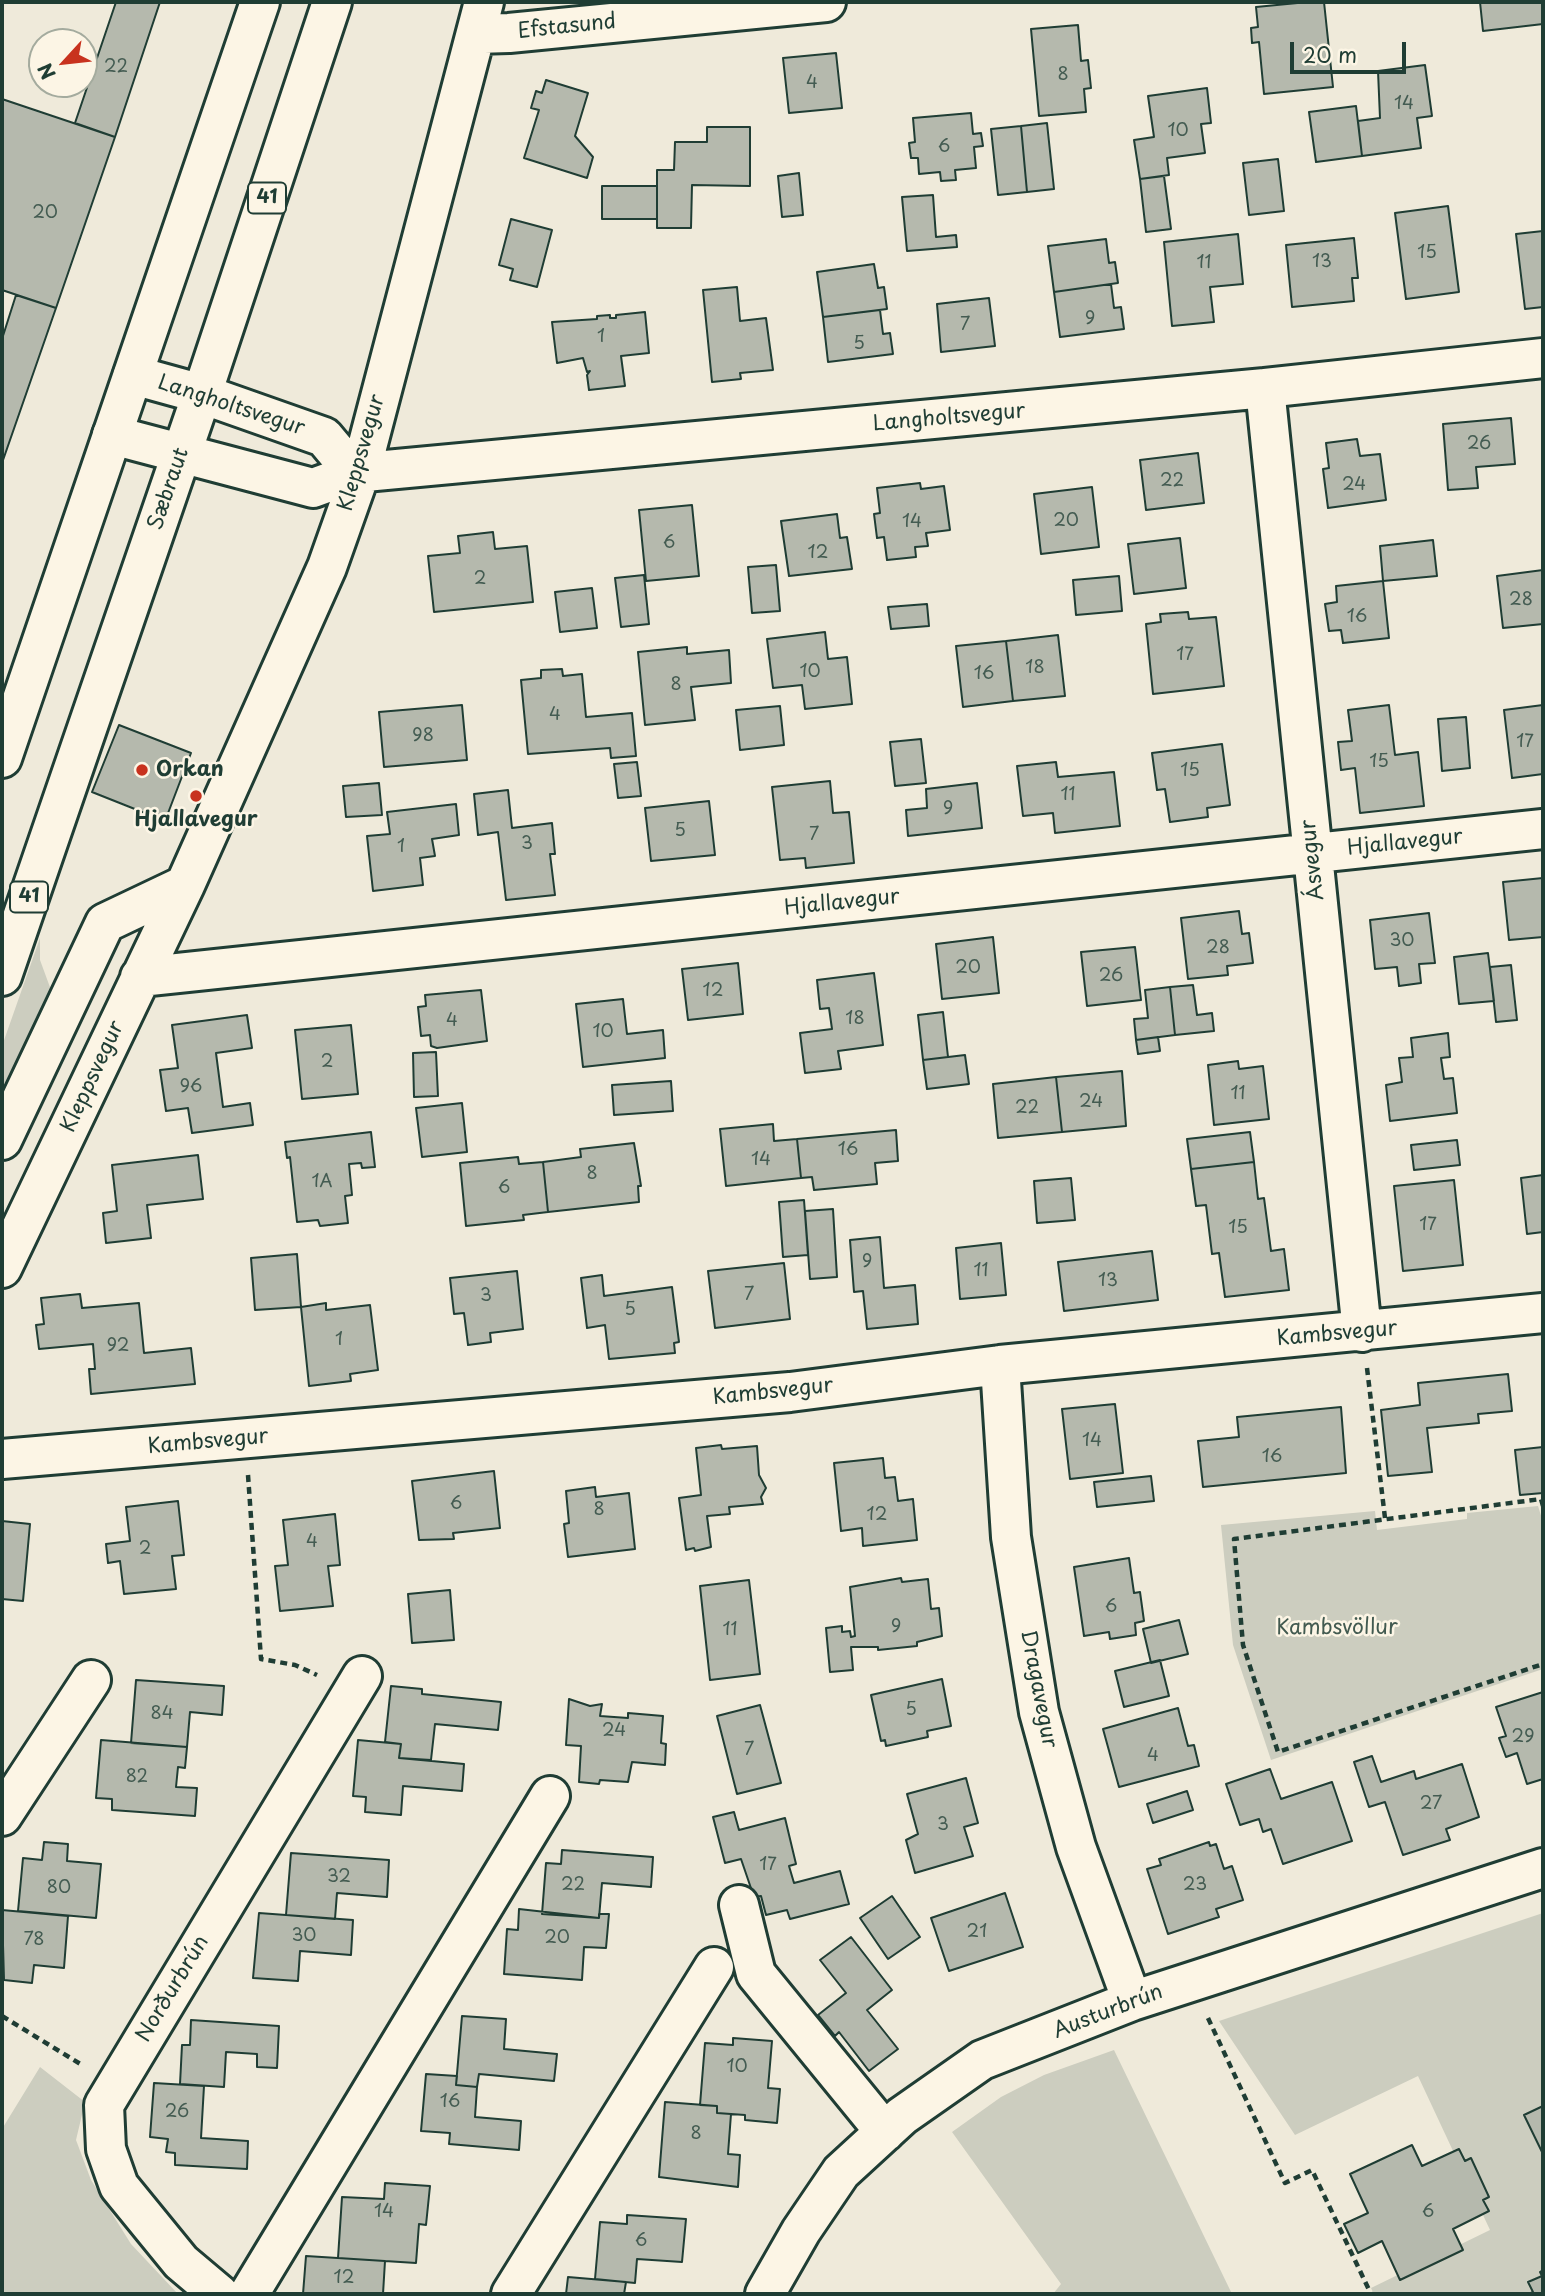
<!DOCTYPE html>
<html>
<head>
<meta charset="utf-8">
<style>
	body { margin:0 }
	#map { position:relative; width:1545px; height:2296px; overflow:hidden; background:#efeada; font-family:"Playpen Sans",sans-serif }
	canvas { display:block }
	.frame { position:absolute; inset:0; border:4px solid #1f3d34; pointer-events:none }
	.north { position:absolute; left:28px; top:28px; width:70px; height:70px; box-sizing:border-box; background:#fcf5e5; border:2px solid #a4ab9e; border-radius:50%; rotate:243deg; font-size:19px; font-weight:700; line-height:28px; text-align:center; color:#1f3d34 }
	.north::after { content:''; display:block; margin:auto; width:24px; height:32px; background:#c8321e; clip-path:polygon(50% 0,100% 100%,50% 72%,0 100%) }
	.scale { position:absolute; left:1290px; top:42px; width:116px; height:32px; box-sizing:border-box; border:4px solid #1f3d34; border-top:0; padding-left:9px; font-size:21px; line-height:24px; white-space:nowrap; color:#1f3d34; -webkit-text-stroke:5px #fcf5e5; paint-order:stroke }
</style>
</head>
<body>
<div id="map">
<canvas width="1545" height="2296"></canvas>
<div class="frame"></div>
<div class="north">N</div>
<div class="scale">20 m</div>
</div>
<script>
const g = document.querySelector('canvas').getContext('2d');
g.lineJoin = 'round';
function fill(path, color) {
  g.fillStyle = color;
  g.fill(path, 'evenodd');
}
function trace(path, color, width, dash) {
  g.strokeStyle = color;
  g.lineWidth = width;
  g.lineCap = dash ? 'butt' : 'round';
  g.setLineDash(dash || []);
  g.stroke(path);
}
function write(font, color, halo, rows, align = 'center') {
  g.font = font + ' "Playpen Sans",sans-serif';
  g.lineWidth = 5;
  g.setLineDash([]);
  g.textBaseline = 'middle';
  g.strokeStyle = halo;
  g.fillStyle = color;
  for (const [text, x, y, turn = 0] of rows) {
    g.save();
    g.translate(x, y);
    g.rotate((+turn || 0) * Math.PI / 180);
    g.textAlign = isNaN(turn) ? turn : align;
    if (halo) g.strokeText(text, 0, 0);
    g.fillText(text, 0, 0);
    g.restore();
  }
}
fill(new Path2D(`
	M40,938V960L51,990L2,1101V1046Z
	M1538,1506L1543,1522V1669L1271,1760L1233,1645L1221,1525L1375,1511L1377,1530L1467,1519V1513Z
	M1543,1913V2294H1374L1371,2288L1490,2230L1418,2076L1295,2135L1219,2021Z
	M1114,2050L1232,2294H1053L1061,2284L952,2132L1001,2097L1044,2075Z
	M40,2067L85,2102L76,2140L91,2180L131,2244L178,2294H2V2129Z`), '#cccdbf');
const building = new Path2D(`
	M116,2H160L115,137L75,123Z
	M1308,2H1324L1333,87L1264,94L1259,42L1252,43L1251,28L1258,27L1256,7Z
	M1480,2H1543V24L1483,31Z
	M1078,25L1081,61L1088,60L1091,88L1084,89L1086,112L1039,116L1031,29Z
	M836,53L842,108L789,113L783,58Z
	M1425,65L1432,116L1417,118L1421,148L1362,156L1358,121L1380,118L1378,71Z
	M546,80L588,93L575,136L593,157L587,178L524,158L539,110L531,108L536,91L542,93Z
	M1207,88L1211,123L1201,124L1205,153L1167,158L1169,175L1140,179L1134,140L1154,137L1148,96Z
	M2,99L115,137L56,308L2,290Z
	M1356,106L1362,156L1316,162L1309,112Z
	M971,113L973,134L981,133L983,146L974,147L976,168L955,170L956,180L941,181L940,172L919,174L918,158H911L909,143L915,142L913,118Z
	M1047,123L1054,189L1027,192L1021,126Z
	M1021,126L1027,192L998,195L991,129Z
	M707,127H750V186L692,185L691,228H657V170H674L675,142H707Z
	M1278,159L1284,211L1249,215L1243,163Z
	M799,173L803,215L782,217L778,176Z
	M1164,176L1171,229L1146,232L1140,179Z
	M602,186H657V219H602Z
	M933,195L936,237L956,235L957,247L907,251L902,197Z
	M1448,206L1459,292L1406,299L1395,213Z
	M511,219L552,230L537,287L510,280L513,269L499,265Z
	M1543,231V307L1525,309L1516,234Z
	M1238,234L1243,284L1210,287L1214,322L1172,326L1164,242Z
	M1354,238L1358,278H1352L1354,301L1292,307L1286,245Z
	M1106,239L1109,263L1115,262L1118,283L1054,292L1048,246Z
	M874,264L878,288L884,287L887,309L823,317L817,272Z
	M1111,284L1114,308L1121,307L1124,329L1060,337L1054,292Z
	M737,287L740,321L766,318L773,370L740,373L741,379L712,382L703,290Z
	M16,295L56,308L2,463V339Z
	M989,298L995,346L941,352L937,304Z
	M880,310L883,334L890,333L893,354L828,362L823,317Z
	M645,312L649,353L621,356L625,386L589,390L587,375L590,371L587,372L583,358L557,363L552,322L597,319V316L610,315V318H616V315Z
	M1511,418L1515,464L1476,467L1478,488L1448,490L1443,424Z
	M1357,439L1360,456L1380,454L1386,500L1328,508L1323,469L1329,468L1326,443Z
	M1198,453L1204,503L1146,510L1140,460Z
	M920,483L921,489L944,486L950,530L926,533L928,546L915,547L916,557L887,560L884,537L877,538L874,514L880,513L877,488Z
	M1092,487L1099,547L1041,554L1034,494Z
	M692,505L699,576L646,581L639,510Z
	M837,514L840,538L847,537L852,569L789,576L781,521Z
	M493,532L495,549L527,546L533,602L434,612L428,556L460,553L458,536Z
	M1180,538L1186,588L1134,594L1128,544Z
	M1433,540L1437,576L1383,581L1380,546Z
	M776,565L780,611L752,613L748,567Z
	M1543,570V624L1503,628L1497,576Z
	M644,575L649,624L621,627L615,578Z
	M1119,576L1122,611L1076,615L1073,580Z
	M1383,581L1389,638L1343,643L1341,630L1329,631L1325,604L1337,602L1336,586Z
	M592,588L597,628L560,632L555,592Z
	M927,604L929,626L891,629L888,607Z
	M1188,612L1189,619L1216,617L1224,686L1153,694L1146,624L1161,622L1160,614Z
	M825,632L828,659L847,657L852,704L805,709L802,685L773,688L767,639Z
	M1058,635L1065,696L1013,701L1006,641Z
	M1006,641L1013,701L963,707L956,646Z
	M687,647V654L729,650L731,683L691,687L695,720L645,725L638,652Z
	M562,669L563,676L582,674L586,717L632,713L636,756L611,758L610,748L528,754L521,680L541,678V670Z
	M462,705L467,760L384,767L379,712Z
	M1389,705L1395,755L1418,752L1424,806L1360,813L1355,768L1341,770L1338,742L1352,741L1348,710Z
	M1543,705V774L1512,778L1504,710Z
	M780,706L784,745L740,750L736,710Z
	M1466,717L1470,768L1442,771L1438,719Z
	M119,725L191,753L165,821L92,792Z
	M921,739L926,783L895,786L890,742Z
	M1222,744L1230,805L1207,808L1208,817L1170,822L1165,789L1157,790L1152,753Z
	M637,762L641,796L618,798L614,764Z
	M1056,762L1058,777L1114,772L1120,826L1055,833L1053,813L1023,816L1017,766Z
	M830,781L833,813L849,812L854,863L806,868L805,858L780,860L772,787Z
	M379,783L382,815L346,817L343,786Z
	M977,783L982,828L908,836L906,810L927,808L926,789Z
	M508,790L512,828L552,823L555,854H550L555,895L506,900L498,832L478,835L474,794Z
	M709,801L715,855L651,861L645,808Z
	M456,804L459,835L432,839L435,856L420,858L423,885L373,891L367,836L390,834L387,812Z
	M1543,878V937L1509,940L1503,882Z
	M1239,911L1242,934L1249,933L1253,963L1227,966L1228,975L1188,979L1181,918Z
	M1429,913L1435,963L1419,964L1421,983L1399,986L1397,967L1375,969L1370,920Z
	M993,937L999,993L942,999L936,944Z
	M1135,947L1141,1000L1087,1006L1081,952Z
	M1488,953L1494,1001L1459,1004L1454,957Z
	M738,963L743,1014L688,1020L682,969Z
	M1511,965L1517,1020L1496,1022L1490,967Z
	M874,973L883,1045L838,1051L841,1069L805,1073L800,1033L832,1029L829,1008L820,1009L817,980Z
	M1193,985L1197,1015L1212,1013L1214,1031L1175,1035L1170,987Z
	M1170,987L1175,1035L1136,1040L1134,1019L1148,1018L1145,990Z
	M481,990L487,1041L437,1048L431,1046L430,1035L421,1036L418,1007L426,1006L425,995Z
	M623,999L627,1034L663,1030L665,1058L583,1067L576,1004Z
	M943,1012L948,1057L923,1060L918,1015Z
	M247,1015L252,1048L216,1053L223,1107L250,1103L253,1125L192,1133L188,1108L166,1111L160,1070L178,1068L172,1025Z
	M351,1025L358,1094L302,1099L295,1030Z
	M1448,1033L1450,1057L1441,1058L1444,1079L1453,1078L1457,1113L1390,1121L1386,1085L1402,1082L1399,1058L1413,1057L1411,1038Z
	M1158,1037L1160,1051L1138,1054L1136,1040Z
	M436,1052L438,1096L414,1097L413,1053Z
	M965,1055L969,1084L927,1089L923,1060Z
	M1238,1061L1239,1069L1263,1066L1269,1119L1214,1125L1208,1065Z
	M1122,1071L1126,1126L1062,1132L1056,1077Z
	M1056,1077L1062,1132L998,1138L993,1084Z
	M671,1081L673,1111L614,1115L612,1085Z
	M462,1103L467,1152L422,1157L416,1108Z
	M773,1124L774,1141L797,1139L801,1178L726,1186L720,1129Z
	M896,1130L898,1161L875,1163L877,1184L814,1190L812,1177L801,1178L797,1139Z
	M371,1132L375,1167L362,1168L361,1163L349,1164L352,1195L345,1196L348,1223L320,1226L318,1220L297,1222L290,1157L287,1158L285,1142Z
	M1250,1132L1254,1162L1191,1169L1187,1139Z
	M1457,1140L1460,1165L1414,1170L1411,1145Z
	M634,1143L641,1186H638L639,1202L548,1212L543,1162L581,1157L580,1149Z
	M198,1155L203,1199L147,1205L151,1238L106,1243L103,1213L117,1211L112,1165Z
	M518,1157L519,1164L543,1162L548,1212L523,1215L524,1220L466,1226L460,1163Z
	M1254,1162L1258,1199L1264,1198L1271,1251L1284,1249L1289,1290L1225,1297L1219,1253L1212,1254L1206,1205L1196,1206L1191,1169Z
	M1542,1168H1543V1232L1527,1234L1521,1178L1543,1175Z
	M1071,1178L1075,1220L1037,1223L1034,1181Z
	M1454,1180L1463,1265L1403,1271L1394,1186Z
	M804,1200L808,1255L783,1257L779,1202Z
	M833,1209L837,1277L810,1279L805,1211Z
	M880,1237L884,1288L915,1285L918,1324L867,1329L863,1291L854,1292L850,1240Z
	M1001,1243L1006,1295L960,1299L956,1248Z
	M1152,1251L1158,1300L1064,1311L1058,1262Z
	M297,1254L301,1307L255,1310L251,1258Z
	M784,1263L790,1319L715,1328L708,1271Z
	M517,1271L523,1329L490,1333L491,1342L468,1345L464,1313L454,1314L450,1278Z
	M602,1275L604,1296L672,1287L679,1342L674,1343L675,1353L609,1359L605,1325L587,1328L581,1278Z
	M80,1294L82,1308L139,1303L144,1353L191,1348L195,1384L91,1394L89,1369H95L93,1344L39,1349L36,1325L44,1324L41,1298Z
	M326,1303V1310L370,1305L378,1370L350,1374L351,1381L309,1386L301,1307Z
	M1508,1374L1512,1411L1478,1414L1479,1423L1427,1428L1432,1472L1388,1476L1381,1410L1420,1405L1418,1383Z
	M1115,1404L1123,1473L1070,1479L1062,1409Z
	M1341,1407L1346,1473L1203,1487L1198,1441L1239,1437L1237,1417Z
	M721,1445L722,1449L757,1446L759,1475L766,1488L761,1497L763,1504L729,1507L730,1514L707,1516L711,1547L695,1551L694,1548L686,1550L679,1498L701,1495L696,1448Z
	M1543,1447V1493L1520,1495L1515,1450Z
	M883,1458L885,1478L895,1477L898,1501L913,1499L917,1540L863,1546L862,1528L841,1531L834,1463Z
	M494,1471L500,1528L453,1533L454,1539L419,1540L412,1481Z
	M1151,1476L1154,1501L1097,1507L1094,1482Z
	M595,1487L596,1497L629,1493L635,1549L568,1557L564,1524L569,1523L566,1491Z
	M178,1501L184,1555L172,1556L176,1589L124,1594L120,1561L108,1563L106,1544L130,1541L126,1507Z
	M335,1514L340,1565L328,1566L333,1606L280,1611L275,1566L288,1565L283,1520Z
	M2,1521L30,1524L23,1601L2,1599Z
	M1129,1558L1134,1593L1140,1592L1144,1621L1135,1623L1136,1635L1110,1639L1109,1632L1084,1636L1074,1567Z
	M901,1578L902,1582L928,1579L931,1609L939,1608L942,1636L917,1642V1646L878,1650V1647H851L853,1670L830,1672L826,1628L842,1626V1632L850,1631L851,1637L855,1636L850,1587Z
	M749,1580L760,1674L710,1680L700,1586Z
	M450,1590L454,1640L412,1643L408,1594Z
	M1179,1620L1188,1654L1151,1663L1143,1629Z
	M1160,1660L1169,1696L1124,1707L1115,1671Z
	M942,1679L951,1726L927,1731L928,1737L886,1746L885,1740L881,1741L871,1695Z
	M136,1680L224,1686L222,1715L190,1712L187,1747L131,1743Z
	M391,1686L422,1689V1694L501,1702L498,1730L435,1724L431,1760L399,1758L401,1744L385,1742Z
	M1543,1692V1779L1527,1784L1517,1753L1506,1757L1499,1738L1506,1736L1496,1707Z
	M569,1699L590,1706L602,1704L600,1716L628,1718V1713L663,1716L661,1743L666,1744L665,1765L632,1762L628,1782L600,1780L599,1784L579,1782L581,1746L566,1745Z
	M760,1705L781,1783L737,1794L717,1716Z
	M1178,1708L1188,1746L1194,1745L1199,1766L1119,1787L1103,1729Z
	M101,1740L187,1747L185,1768L178,1767L176,1787L197,1788L195,1816L112,1810V1799L96,1798Z
	M358,1740L401,1744L399,1758L464,1764L462,1791L403,1786L401,1815L365,1812L366,1797L353,1796Z
	M1372,1756L1381,1782L1414,1771L1416,1779L1462,1764L1479,1817L1446,1829L1450,1840L1403,1855L1385,1802L1369,1807L1354,1762Z
	M1270,1769L1281,1799L1332,1782L1352,1841L1283,1864L1271,1829L1263,1832L1259,1819L1240,1825L1226,1784Z
	M966,1778L978,1823L964,1827L973,1856L915,1873L906,1840L918,1834L907,1794Z
	M1187,1791L1193,1810L1153,1823L1147,1804Z
	M734,1812L739,1830L785,1818L796,1864L789,1866L794,1883L840,1871L849,1904L790,1919L787,1910L766,1915L761,1896L754,1897L741,1859L725,1863L713,1817Z
	M44,1842L68,1844L67,1861L101,1864L96,1918L18,1911L23,1858L42,1860Z
	M1209,1842L1210,1846L1216,1844L1224,1869L1232,1866L1243,1900L1216,1909L1219,1917L1168,1934L1147,1869L1161,1865L1159,1859Z
	M562,1850L653,1857L651,1887L602,1883L599,1918L542,1914L546,1863L561,1864Z
	M291,1853L389,1860L387,1897L337,1893L335,1919L286,1915Z
	M1005,1893L1023,1947L949,1971L931,1918Z
	M892,1896L920,1937L888,1959L860,1918Z
	M519,1909L599,1918V1914H609L606,1948L584,1947L582,1980L504,1974L507,1929L518,1930Z
	M2,1910L68,1916L64,1968L34,1965L32,1983L4,1980Z
	M259,1913L353,1920L351,1955L300,1951L298,1981L253,1978Z
	M851,1937L892,1990L867,2010L898,2049L869,2071L839,2032L835,2036L818,2015L846,1993L820,1960Z
	M462,2016L506,2019L504,2049L557,2054L554,2081L479,2074L477,2087L456,2085Z
	M191,2020L279,2026L277,2068L257,2067V2054L226,2052L224,2087L180,2084L182,2045H190Z
	M733,2038L772,2041L768,2088L780,2089L777,2123L745,2120V2115L717,2113V2106L700,2105L705,2043L733,2045Z
	M426,2074L457,2076L456,2085L477,2087L475,2117L521,2121L519,2150L449,2144L450,2133L421,2131Z
	M154,2083L204,2086L201,2138L248,2141L247,2169L175,2165V2153L166,2152L168,2139L150,2137Z
	M665,2102L717,2106V2113L731,2114L728,2154L740,2155L738,2187L659,2177Z
	M1543,2106V2154L1524,2115Z
	M1412,2145L1422,2166L1459,2149L1465,2161L1471,2158L1489,2197L1483,2200L1489,2211L1453,2229L1463,2250L1400,2280L1382,2241L1358,2253L1344,2224L1368,2213L1350,2174Z
	M385,2183L430,2186L426,2225L419,2224L416,2263L338,2258L342,2197L384,2199Z
	M627,2215L686,2219L682,2262L637,2259L635,2283L595,2279L600,2222L627,2224Z
	M306,2256L385,2261L383,2294H303Z
	M1543,2270V2294H1529L1533,2292L1528,2282L1542,2276L1540,2272Z
	M568,2277L626,2282L624,2294H566Z`);
fill(building, '#b5b9ad');
trace(building, '#1f3d34', 2);
const minor = new Path2D(`
	M476,34L509,33L826,2
	M133,375L202,394L324,437L354,473
	M1265,388L1362,1332
	M112,435L313,488L354,473L1265,388L1543,358
	M140,977L1543,829
	M2,1140L105,923L185,885
	M2,1268L185,885L327,567L360,474L484,2
	M1000,1365L1011,1537L1039,1712L1076,1847L1132,2001
	M2,1459L790,1392L1000,1365L1543,1313
	M2,1816L91,1680
	M739,1905L756,1974L885,2132
	M219,2294L181,2262L119,2186L106,2149L104,2105L362,1676
	M249,2294L550,1796
	M511,2294L714,1967
	M765,2294L801,2231L841,2172L902,2116L982,2060L1132,2001L1543,1868`);
const major = new Path2D(`
	M2,758L260,2
	M2,976L202,394L332,2`);
trace(minor, '#1f3d34', 44);
trace(major, '#1f3d34', 44);
trace(new Path2D(`
	M1367,1368L1385,1518
	M248,1475L261,1659L295,1665L317,1675
	M1543,1506L1541,1499L1234,1539L1243,1645L1278,1752L1543,1664
	M2,2016L82,2065
	M1208,2018L1285,2183L1312,2170L1371,2294`), '#1f3d34', 4.5, [7, 5]);
trace(minor, '#fcf5e5', 38);
trace(major, '#fcf5e5', 38);
for (const [x, y, r, color] of [
	[142,770,7,"#c8321e"],
	[196,796,7,"#c8321e"]
]) {
  const dot = new Path2D();
  dot.arc(x, y, r, 0, 2 * Math.PI);
  g.fillStyle = color;
  g.fill(dot);
  trace(dot, '#fcf5e5', 2.5);
}
write('18px', '#445c52', null, [
	["22",116,67],
	["8",1063,75],
	["4",812,83],
	["14",1404,104],
	["10",1178,131],
	["6",944,147],
	["20",45,213],
	["15",1427,253],
	["13",1322,262],
	["11",1204,263],
	["9",1090,319],
	["7",965,325],
	["1",601,337],
	["5",859,344],
	["26",1479,444],
	["22",1172,481],
	["24",1354,485],
	["20",1066,521],
	["14",912,522],
	["6",669,543],
	["12",818,553],
	["2",480,579],
	["28",1521,600],
	["16",1357,617],
	["17",1185,655],
	["18",1035,668],
	["10",810,672],
	["16",984,674],
	["8",676,685],
	["4",555,715],
	["98",423,736],
	["17",1525,742],
	["15",1379,762],
	["15",1190,771],
	["11",1068,795],
	["9",948,809],
	["5",680,831],
	["7",814,835],
	["3",527,844],
	["1",401,847],
	["30",1402,941],
	["28",1218,948],
	["20",968,968],
	["26",1111,976],
	["12",713,991],
	["18",855,1019],
	["4",452,1021],
	["10",603,1032],
	["2",327,1062],
	["96",191,1087],
	["11",1238,1094],
	["24",1091,1102],
	["22",1027,1108],
	["16",848,1150],
	["14",761,1160],
	["8",592,1174],
	["1A",322,1182],
	["6",504,1188],
	["17",1428,1225],
	["15",1238,1228],
	["9",867,1262],
	["11",981,1271],
	["13",1108,1281],
	["7",749,1295],
	["3",486,1296],
	["5",630,1310],
	["1",339,1340],
	["92",118,1346],
	["14",1092,1441],
	["16",1272,1457],
	["6",456,1504],
	["8",599,1510],
	["12",877,1515],
	["4",312,1542],
	["2",145,1549],
	["6",1111,1607],
	["9",896,1627],
	["11",730,1630],
	["5",911,1710],
	["84",162,1714],
	["24",614,1731],
	["29",1523,1737],
	["7",749,1750],
	["4",1153,1756],
	["82",137,1777],
	["27",1431,1804],
	["3",943,1825],
	["17",768,1865],
	["32",339,1877],
	["22",573,1885],
	["23",1195,1885],
	["80",59,1888],
	["21",977,1932],
	["30",304,1936],
	["20",557,1938],
	["78",34,1940],
	["10",737,2067],
	["16",450,2102],
	["26",177,2112],
	["8",696,2134],
	["14",384,2212],
	["6",1428,2212],
	["6",641,2241],
	["12",344,2278]
]);
for (const [x, y, w] of [
	[267,198,38],
	[29,897,38]
]) {
  const box = new Path2D();
  box.roundRect(x - w / 2, y - 15.5, w, 31, 5);
  g.fillStyle = '#fcf5e5';
  g.fill(box);
  trace(box, '#1f3d34', 2);
}
write('bold 19px', '#1f3d34', null, [
	["41",267,198],
	["41",29,897]
]);
write('21px', '#1f3d34', '#fcf5e5', [
	["Efstasund",567,27,-6],
	["Langholtsvegur",231,406,18],
	["Langholtsvegur",949,418,-5],
	["Kleppsvegur",362,453,-74],
	["Sæbraut",169,489,-71],
	["Hjallavegur",1405,843,-6],
	["Ásvegur",1313,860,-96],
	["Hjallavegur",842,903,-6],
	["Kleppsvegur",93,1077,-65],
	["Kambsvegur",1337,1334,-5],
	["Kambsvegur",773,1392,-6],
	["Kambsvegur",208,1442,-5],
	["Dragavegur",1038,1689,79],
	["Norðurbrún",173,1989,-59],
	["Austurbrún",1108,2012,-21]
]);
write('bold 21px', '#1f3d34', '#fcf5e5', [
	["Orkan",156,770],
	["Hjallavegur",196,820,"center"]
], 'left');
write('21px', '#425a50', '#fcf5e5', [
	["Kambsvöllur",1337,1628]
]);
</script>
</body>
</html>
